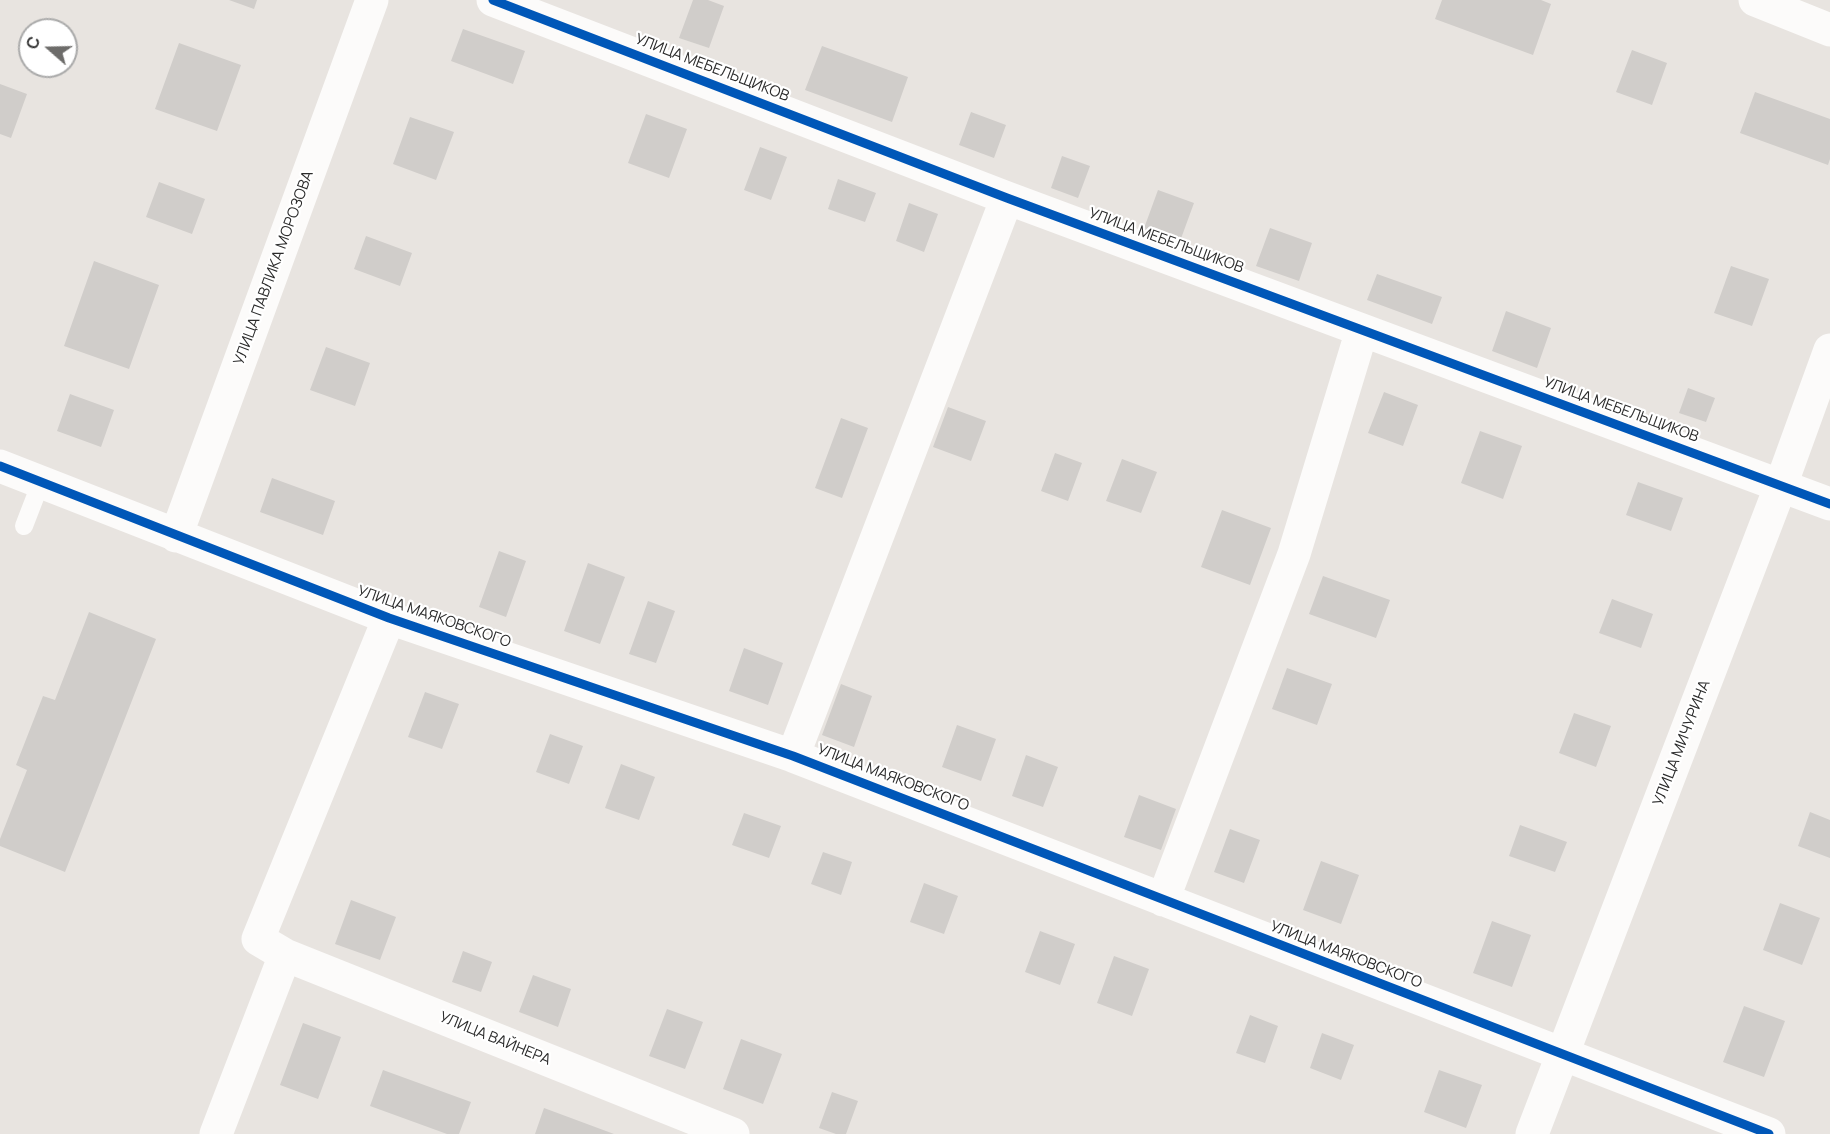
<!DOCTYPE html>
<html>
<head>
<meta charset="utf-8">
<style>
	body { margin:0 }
	#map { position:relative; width:1830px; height:1134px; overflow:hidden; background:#e8e4e0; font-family:Manrope,sans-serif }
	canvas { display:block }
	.north { position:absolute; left:18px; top:18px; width:60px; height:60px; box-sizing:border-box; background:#fff; border:2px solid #aaa; border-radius:50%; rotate:290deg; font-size:16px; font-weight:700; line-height:24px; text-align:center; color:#2b2b2b }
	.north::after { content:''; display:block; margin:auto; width:21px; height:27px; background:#6d6c6a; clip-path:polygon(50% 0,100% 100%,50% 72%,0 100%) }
</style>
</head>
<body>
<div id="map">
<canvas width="1830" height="1134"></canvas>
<div class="north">С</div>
</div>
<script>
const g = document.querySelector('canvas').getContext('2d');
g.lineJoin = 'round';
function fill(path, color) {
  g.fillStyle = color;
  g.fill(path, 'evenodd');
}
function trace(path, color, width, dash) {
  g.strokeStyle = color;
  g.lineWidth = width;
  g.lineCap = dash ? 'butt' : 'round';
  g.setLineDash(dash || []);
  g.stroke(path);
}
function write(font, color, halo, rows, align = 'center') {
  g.font = font + ' Manrope,sans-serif';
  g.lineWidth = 4.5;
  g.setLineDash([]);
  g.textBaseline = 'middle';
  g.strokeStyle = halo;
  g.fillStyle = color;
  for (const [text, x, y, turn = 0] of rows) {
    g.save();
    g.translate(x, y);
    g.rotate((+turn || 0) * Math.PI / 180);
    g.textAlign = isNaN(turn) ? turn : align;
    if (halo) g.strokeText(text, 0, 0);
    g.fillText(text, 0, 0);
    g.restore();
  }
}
fill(new Path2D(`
	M229,0H257L254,9Z
	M693,0H708L724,6L709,48L679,38Z
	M1442,0H1541L1551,4L1533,55L1435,19Z
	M463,29L525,51L513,84L451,61Z
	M179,43L241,65L217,131L155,109Z
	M822,46L908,77L892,122L805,90Z
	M1632,50L1667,63L1652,105L1616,92Z
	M0,84L27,94L11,138L0,134Z
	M1755,92L1830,119V159L1828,165L1740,133Z
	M971,112L1006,125L994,158L959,145Z
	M646,114L687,129L669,178L628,163Z
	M410,117L454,132L436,180L393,164Z
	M760,147L787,157L771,200L744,190Z
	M1062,156L1090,166L1078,198L1051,188Z
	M838,179L876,193L865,222L828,209Z
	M159,182L205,199L192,234L146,217Z
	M1158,190L1194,203L1179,244L1143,231Z
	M909,203L938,214L924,252L896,241Z
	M1270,228L1312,243L1299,281L1256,266Z
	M366,236L412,253L400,286L354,269Z
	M94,261L159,285L129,369L64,346Z
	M1731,266L1769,279L1752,326L1714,313Z
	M1377,274L1442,297L1432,324L1367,300Z
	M1506,311L1551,328L1537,368L1492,351Z
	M326,347L370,363L355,406L310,390Z
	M1688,388L1715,398L1706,422L1679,413Z
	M1384,392L1418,405L1403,446L1368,433Z
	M70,394L114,410L101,447L57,431Z
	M948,407L986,421L971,461L933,447Z
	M841,418L868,428L842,498L815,488Z
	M1480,431L1522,446L1503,499L1461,483Z
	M1055,453L1082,463L1068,501L1041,491Z
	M1122,459L1157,472L1141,513L1106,501Z
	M272,478L335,501L323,535L260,512Z
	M1638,482L1683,498L1671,531L1626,515Z
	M1222,510L1271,528L1250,585L1201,567Z
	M499,551L526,561L506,617L479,607Z
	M588,563L625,577L600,644L564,631Z
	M1323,576L1390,600L1376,638L1309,614Z
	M1612,599L1653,614L1641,648L1599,633Z
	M648,601L675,611L656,663L629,654Z
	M89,612L156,639L65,872L0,846V839L27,770L16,765L43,696L55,700Z
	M744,648L783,663L768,705L729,691Z
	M1287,668L1332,684L1317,725L1272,709Z
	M841,684L872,696L854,747L822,735Z
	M425,692L459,704L442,749L408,737Z
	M1574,713L1611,726L1596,767L1559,753Z
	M957,725L996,739L981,781L942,767Z
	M550,734L583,746L569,784L536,772Z
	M1026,755L1058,767L1043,807L1012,796Z
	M621,764L655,777L639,820L605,808Z
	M1139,795L1176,809L1161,850L1124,837Z
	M1810,812L1830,820V858L1798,846Z
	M744,813L781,826L769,858L732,845Z
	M1520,825L1567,842L1555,872L1509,856Z
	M1230,829L1260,840L1244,883L1214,872Z
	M823,852L852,862L841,895L811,884Z
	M1321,861L1359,875L1341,924L1303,910Z
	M924,883L958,896L944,934L910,922Z
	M351,900L396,917L380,960L335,944Z
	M1780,903L1820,918L1802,965L1763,950Z
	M1492,921L1531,935L1512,987L1473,973Z
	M1040,931L1075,944L1060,985L1025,972Z
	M463,951L492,962L481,992L452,982Z
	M1114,956L1149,969L1132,1016L1097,1003Z
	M533,975L571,989L558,1027L519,1012Z
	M1744,1006L1785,1021L1764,1077L1723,1062Z
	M667,1009L703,1022L685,1069L649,1056Z
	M1250,1015L1278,1026L1265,1063L1236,1053Z
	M303,1023L341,1037L318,1099L280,1085Z
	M1322,1033L1354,1045L1341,1080L1310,1068Z
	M741,1039L782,1054L763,1104L723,1089Z
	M383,1070L471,1102L459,1134H447L370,1106Z
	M1439,1070L1482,1085L1466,1128L1424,1112Z
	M832,1092L858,1101L846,1134H836L819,1128Z
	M544,1108L614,1134H535Z`), '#d0cdca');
trace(new Path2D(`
	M24,526L41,482`), '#fcfbfa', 18);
trace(new Path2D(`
	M493,0L1007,198L1830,504
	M0,466L389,618L793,756L1769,1134
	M176,536L372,0
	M389,618L258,939L285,955L733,1134
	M793,756L1007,198
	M1163,900L1294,554L1362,330
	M216,1134L285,955`), '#fcfbfa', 33);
trace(new Path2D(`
	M1755,0L1830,30
	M1532,1134L1781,485L1830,350`), '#fcfbfa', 33);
trace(new Path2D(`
	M493,0L1007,198L1830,504
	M0,466L389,618L793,756L1769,1134`), '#0057b8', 9);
write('15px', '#2b2b2b', '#fff', [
	["УЛИЦА МЕБЕЛЬЩИКОВ",712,68,21],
	["УЛИЦА МЕБЕЛЬЩИКОВ",1166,241,20],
	["УЛИЦА ПАВЛИКА МОРОЗОВА",274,268,-70],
	["УЛИЦА МЕБЕЛЬЩИКОВ",1621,410,20],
	["УЛИЦА МАЯКОВСКОГО",434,617,19],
	["УЛИЦА МИЧУРИНА",1682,743,-69],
	["УЛИЦА МАЯКОВСКОГО",893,778,21],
	["УЛИЦА МАЯКОВСКОГО",1346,955,21],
	["УЛИЦА ВАЙНЕРА",495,1039,22]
]);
</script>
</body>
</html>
